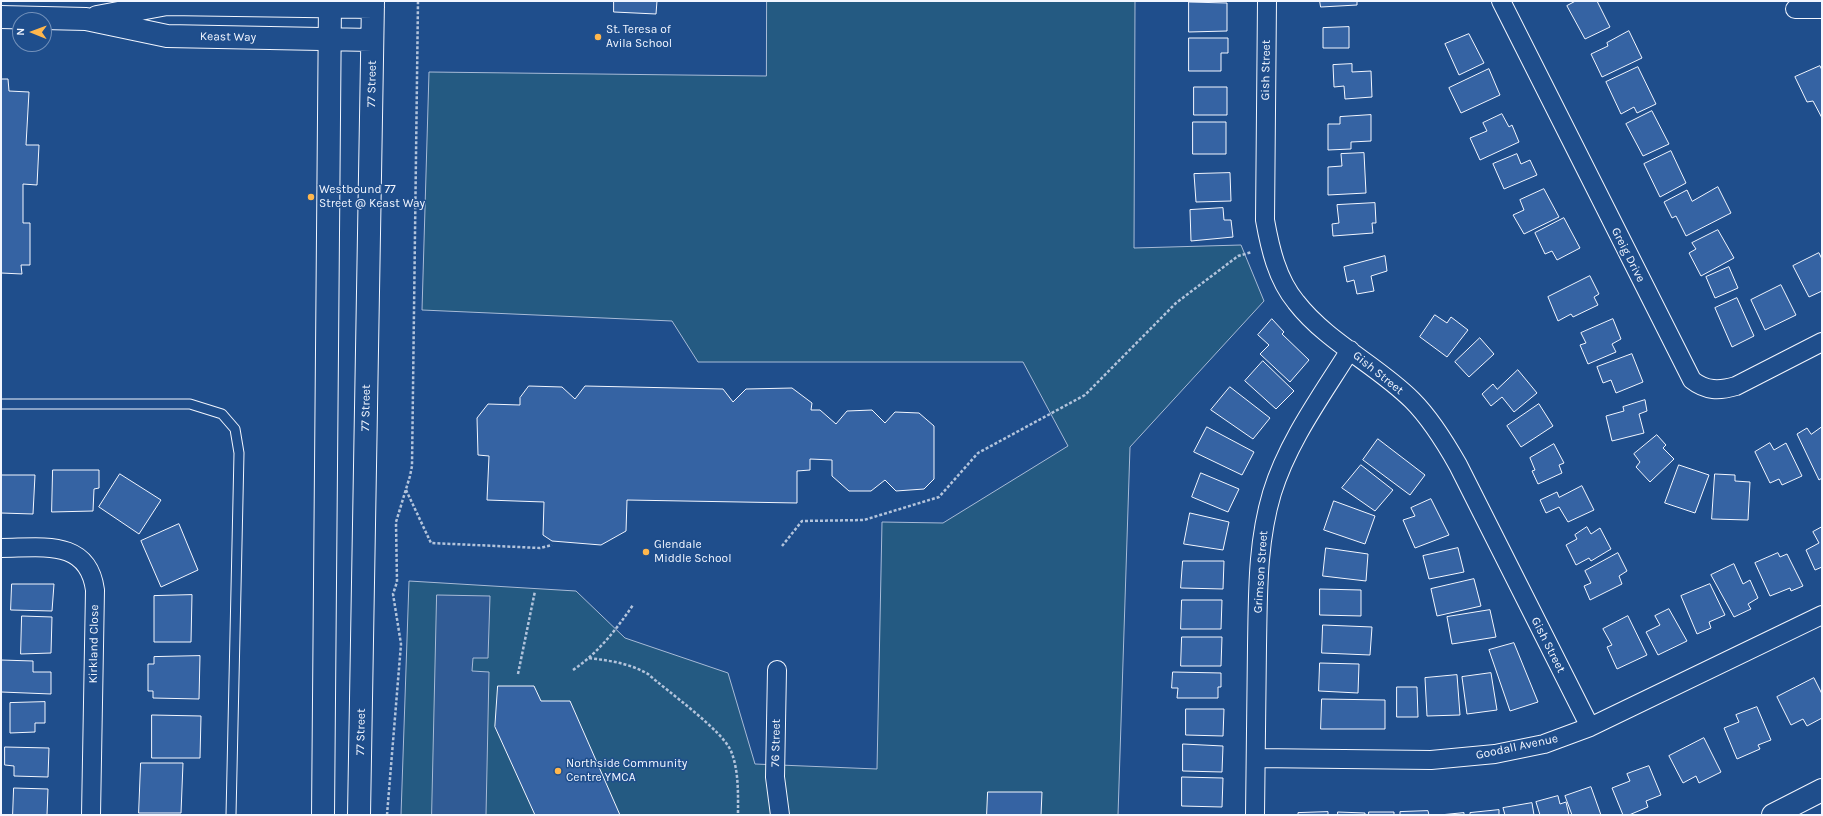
<!DOCTYPE html>
<html>
<head>
<meta charset="utf-8">
<style>
	body { margin:0 }
	#map { position:relative; width:1823px; height:816px; overflow:hidden; background:#1f4e8c; font-family:Karla,sans-serif }
	canvas { display:block }
	.frame { position:absolute; inset:0; border:2px solid #f2f6ff; pointer-events:none }
	.north { position:absolute; left:12px; top:12px; width:40px; height:40px; box-sizing:border-box; background:#1f4e8c; border:1px solid #7391ba; border-radius:50%; rotate:271deg; font-size:11px; font-weight:700; line-height:16px; text-align:center; color:#f2f6ff }
	.north::after { content:''; display:block; margin:auto; width:14px; height:18px; background:#ffb74d; clip-path:polygon(50% 0,100% 100%,50% 72%,0 100%) }
</style>
</head>
<body>
<div id="map">
<canvas width="1823" height="816"></canvas>
<div class="frame"></div>
<div class="north">N</div>
</div>
<script>
const g = document.querySelector('canvas').getContext('2d');
g.lineJoin = 'round';
function fill(path, color) {
  g.fillStyle = color;
  g.fill(path, 'evenodd');
}
function trace(path, color, width, dash) {
  g.strokeStyle = color;
  g.lineWidth = width;
  g.lineCap = dash ? 'butt' : 'round';
  g.setLineDash(dash || []);
  g.stroke(path);
}
function write(font, color, halo, rows, align = 'center') {
  g.font = font + ' Karla,sans-serif';
  g.lineWidth = 3;
  g.setLineDash([]);
  g.textBaseline = 'middle';
  g.strokeStyle = halo;
  g.fillStyle = color;
  for (const [text, x, y, turn = 0] of rows) {
    g.save();
    g.translate(x, y);
    g.rotate((+turn || 0) * Math.PI / 180);
    g.textAlign = isNaN(turn) ? turn : align;
    if (halo) g.strokeText(text, 0, 0);
    g.fillText(text, 0, 0);
    g.restore();
  }
}
const green = new Path2D(`
	M767,1H1135L1134,248L1241,245L1264,301L1130,447L1118,815H401L409,581L576,591L625,638L728,673L755,764L877,769L882,522L943,523L1068,446L1023,362H698L672,321L422,310L429,72L766,76Z`);
fill(green, '#245a82');
trace(green, '#a8bbd7', 1);
const parking = new Path2D(`
	M437,595L490,596L488,658H473L472,671L489,672L486,815H432Z`);
fill(parking, '#305b95');
trace(parking, '#a8bbd7', 1);
const building = new Path2D(`
	M614,1H657L656,14L614,12Z
	M1320,1H1357V5L1321,7Z
	M1576,1H1597L1610,27L1585,39L1567,6Z
	M1189,2L1227,3V31L1189,32Z
	M1349,27V48H1323V28Z
	M1629,31L1642,58L1602,77L1591,54L1608,46L1607,43Z
	M1469,34L1484,63L1459,75L1445,44Z
	M1189,38H1228V53H1221V71H1189Z
	M1352,64V72L1371,71L1372,97L1345,99L1344,86L1334,87L1333,65Z
	M1820,66L1822,70V118L1813,101L1807,102L1795,77Z
	M1638,67L1656,104L1637,113L1634,107L1621,114L1606,82Z
	M1489,69L1500,95L1461,113L1449,88Z
	M1,79H8L9,91L29,92L26,145H39L37,185L23,184V223H30V265H21L22,274L1,273Z
	M1194,87H1227V115H1194Z
	M1652,111L1669,144L1643,156L1626,124Z
	M1502,114L1509,127L1512,125L1519,142L1480,160L1470,138L1487,131L1483,123Z
	M1371,115V141L1351,142V149L1328,150V124H1340V117Z
	M1193,122H1226V154H1193Z
	M1671,151L1686,183L1660,197L1644,164Z
	M1364,153L1366,193L1328,195V167L1342,166L1341,154Z
	M1517,154L1521,164L1530,160L1537,175L1504,189L1493,164Z
	M1230,173L1231,201L1196,202L1194,174Z
	M1718,187L1731,213L1686,236L1676,216L1672,218L1664,202L1687,190L1692,201Z
	M1544,189L1559,217L1524,234L1513,215L1524,210L1520,200Z
	M1375,203L1376,223H1372L1373,233L1333,236L1332,224L1339,223L1337,205Z
	M1223,208L1224,220H1231L1233,237L1191,241L1190,210Z
	M1564,218L1580,248L1557,260L1552,251L1545,254L1535,233Z
	M1718,230L1734,258L1701,276L1689,253L1696,249L1692,243Z
	M1819,253L1822,259V291L1809,297L1793,266Z
	M1385,256L1387,271L1371,276L1374,291L1357,294L1354,280L1347,282L1344,267Z
	M1729,267L1738,288L1715,298L1706,277Z
	M1590,276L1599,294L1594,297L1598,305L1573,317L1571,314L1558,321L1548,297Z
	M1781,285L1796,315L1765,330L1751,300Z
	M1737,298L1754,336L1732,347L1715,308Z
	M1435,315L1447,323L1451,317L1468,330L1447,357L1420,337Z
	M1272,319L1284,332L1282,334L1309,360L1290,382L1260,354L1269,345L1258,335Z
	M1613,319L1621,339L1612,344L1616,352L1588,364L1580,345L1586,343L1581,333Z
	M1480,338L1494,354L1469,377L1455,362Z
	M1632,354L1643,382L1616,393L1611,380L1603,383L1597,367Z
	M1263,361L1294,391L1276,409L1245,381Z
	M1518,370L1537,393L1514,412L1502,397L1491,406L1482,394L1493,384L1497,389Z
	M529,386L562,387L575,399L585,386L723,389L733,402L746,389L792,388L812,403L811,410H820L836,424L847,411L872,410L885,423L895,412L919,413L934,426V479L924,489L896,491L885,480L871,491H849L832,476V460L810,459V470L797,471V503L627,500L626,531L601,545L552,541L543,535L544,502L487,500L489,456L478,455L477,418L488,404L520,405V398Z
	M1230,387L1270,418L1253,439L1211,410Z
	M1645,400L1647,411L1639,414L1644,433L1612,441L1606,416L1624,411L1623,407Z
	M1539,404L1553,426L1521,447L1507,426Z
	M1207,427L1254,452L1242,475L1194,452Z
	M1822,427V478L1819,480L1797,434L1807,428L1811,434Z
	M1657,435L1666,445L1663,448L1674,459L1650,482L1636,467L1640,462L1634,454Z
	M1378,439L1425,475L1410,495L1363,460Z
	M1770,443L1774,450L1786,443L1802,476L1782,485L1779,479L1770,483L1755,452Z
	M1554,444L1564,463L1559,465L1562,473L1538,484L1532,471L1535,470L1530,458Z
	M1361,465L1393,490L1375,511L1342,488Z
	M1679,465L1709,475L1695,513L1665,503Z
	M53,470H99V488L94,489L93,511L52,512Z
	M1201,473L1239,489L1228,512L1192,497Z
	M120,474L161,500L139,534L99,507Z
	M1715,474L1735,475V481L1750,482L1748,520L1712,519Z
	M1,475H35L33,514L1,513Z
	M1582,486L1594,510L1568,522L1559,507L1546,513L1540,500L1557,492L1559,497Z
	M1431,499L1449,535L1415,548L1403,520L1415,516L1411,508Z
	M1334,501L1375,516L1365,544L1324,530Z
	M1190,513L1229,522L1223,550L1184,544Z
	M179,524L198,570L161,587L141,541Z
	M1587,527L1591,534L1600,528L1611,549L1591,561L1589,558L1576,565L1566,545L1577,539L1575,535Z
	M1822,527V567L1815,570L1806,550L1819,543L1813,532Z
	M1326,548L1368,554L1366,581L1323,576Z
	M1458,548L1464,572L1429,579L1423,556Z
	M1618,553L1627,571L1619,576L1622,584L1590,600L1584,586L1591,583L1585,571Z
	M1778,553L1780,557L1787,554L1803,586L1791,591L1790,588L1770,596L1755,563Z
	M1183,561H1224L1223,589L1181,588Z
	M1734,564L1743,584L1750,580L1758,598L1748,604L1751,609L1734,617L1711,575Z
	M1474,579L1481,606L1437,616L1431,589Z
	M12,584H54L52,611L11,610Z
	M1710,584L1725,615L1709,622L1711,628L1697,634L1681,596Z
	M1320,589L1361,590V616L1320,615Z
	M192,595L191,642H154V596Z
	M1182,600H1222L1221,629H1181Z
	M1669,609L1687,641L1658,655L1646,632L1660,625L1655,616Z
	M1490,610L1496,637L1452,644L1447,617Z
	M22,616L52,617L51,653L21,654Z
	M1628,616L1647,655L1617,669L1607,647L1612,645L1603,629Z
	M1323,625L1372,627L1370,655L1322,653Z
	M1182,637H1222L1221,666H1181Z
	M1514,643L1538,702L1510,711L1489,650Z
	M200,656L199,699L153,698V691H148V664H154V657Z
	M1,660L33,661V672H51V694L1,692Z
	M1320,663L1359,664L1358,693L1319,691Z
	M1173,672L1221,673V687H1218V698H1177L1178,688H1172Z
	M1491,673L1497,710L1467,714L1462,677Z
	M1457,675L1460,715L1427,716L1425,678Z
	M1814,678L1822,694V718L1807,726L1803,719L1791,725L1777,697Z
	M498,686H534L541,701H570L620,815H535L495,727Z
	M1397,687H1417L1418,717H1397Z
	M1322,699L1385,700V729H1321Z
	M45,702V723H35V732L10,733V703Z
	M1757,707L1771,740L1758,745L1760,749L1737,759L1724,728L1739,722L1736,715Z
	M1186,709H1224L1223,736L1186,735Z
	M152,715L201,716L200,758H152Z
	M1704,738L1721,772L1699,783L1696,776L1683,783L1669,756Z
	M1183,744L1223,746L1222,772L1183,771Z
	M5,747L49,748L48,777L14,776V766L5,765Z
	M141,763H183L181,813H139Z
	M1649,766L1661,795L1646,801L1648,807L1629,815H1623L1612,788L1630,781L1627,774Z
	M1182,777L1223,778L1222,807L1182,806Z
	M1591,787L1601,815H1572L1565,796Z
	M14,788L48,789L47,815H13Z
	M988,792H1042L1041,815H987Z
	M1558,796L1560,804L1566,802L1569,815H1540L1536,802Z
	M1532,803L1534,815H1505L1503,808Z
	M1499,810V815H1470V813Z
	M1428,811L1429,815H1400V812Z
	M1328,812V815H1298V813Z
	M1338,812L1365,813V815H1338Z
	M1369,812H1394V815H1369Z
	M1464,813V815H1440Z`);
fill(building, '#3563a3');
trace(building, '#f2f6ff', 1);
const lane = new Path2D(`
	M1,404H190L222,414L235,429L239,453L231,815`);
const street = new Path2D(`
	M1267,1L1265,220C1270,248 1277,279 1296,302C1327,342 1377,365 1412,400C1431,419 1445,442 1458,465L1590,727
	M1501,1L1692,380C1706,391 1719,391 1736,386L1822,342
	M1795,9H1822
	M1,548C41,548 88,538 95,590L91,815
	M777,670L775,777L780,815
	M1256,758L1431,760L1495,754L1544,744L1590,727L1822,615
	M1255,815C1256,759 1256,702 1257,646C1258,594 1257,543 1272,493C1288,441 1322,395 1350,350`);
const secondary = new Path2D(`
	M1,17L86,19L167,36L372,40
	M97,17L167,4L373,7
	M323,815L330,1
	M359,815L373,1
	M1773,815L1822,790`);
trace(lane, '#f2f6ff', 11);
trace(street, '#f2f6ff', 20);
trace(secondary, '#f2f6ff', 24);
trace(new Path2D(`
	M406,490L431,543L540,548L552,545
	M782,546L802,521L864,520L939,497L978,453L1085,395L1176,303L1238,256L1252,252
	M589,658C611,661 629,663 648,674C667,691 722,730 731,751C739,771 738,794 738,815
	M573,670C598,653 616,630 633,605
	M518,674L535,591
	M387,815L401,644L393,594L397,582L396,522L410,476L412,466L418,1`), '#b3c4dc', 2.5, [3, 2]);
trace(lane, '#1f4e8c', 9);
trace(street, '#1f4e8c', 18);
trace(secondary, '#1f4e8c', 22);
for (const [x, y, r, color] of [
	[598,37,4,"#ffb74d"],
	[311,197,4,"#ffb74d"],
	[646,552,4,"#ffb74d"],
	[558,771,4,"#ffb74d"]
]) {
  const dot = new Path2D();
  dot.arc(x, y, r, 0, 2 * Math.PI);
  g.fillStyle = color;
  g.fill(dot);
  trace(dot, '#1f4e8c', 1.5);
}
write('12px', '#f2f6ff', '#1f4e8c', [
	["St. Teresa of",606,30],
	["Avila School",606,44],
	["Westbound 77",319,190],
	["Street @ Keast Way",319,204],
	["Glendale",654,545],
	["Middle School",654,559],
	["Northside Community",566,764],
	["Centre YMCA",566,778]
], 'left');
write('12px', '#f2f6ff', '#1f4e8c', [
	["Keast Way",228,37,1],
	["Gish Street",1266,70,-89],
	["77 Street",372,84,-89],
	["Greig Drive",1628,255,63],
	["Gish Street",1378,373,39],
	["77 Street",366,408,-89],
	["Grimson Street",1261,572,-86],
	["Kirkland Close",94,644,-89],
	["Gish Street",1548,645,63],
	["77 Street",361,732,-89],
	["76 Street",776,743,-89],
	["Goodall Avenue",1517,747,-12]
]);
</script>
</body>
</html>
